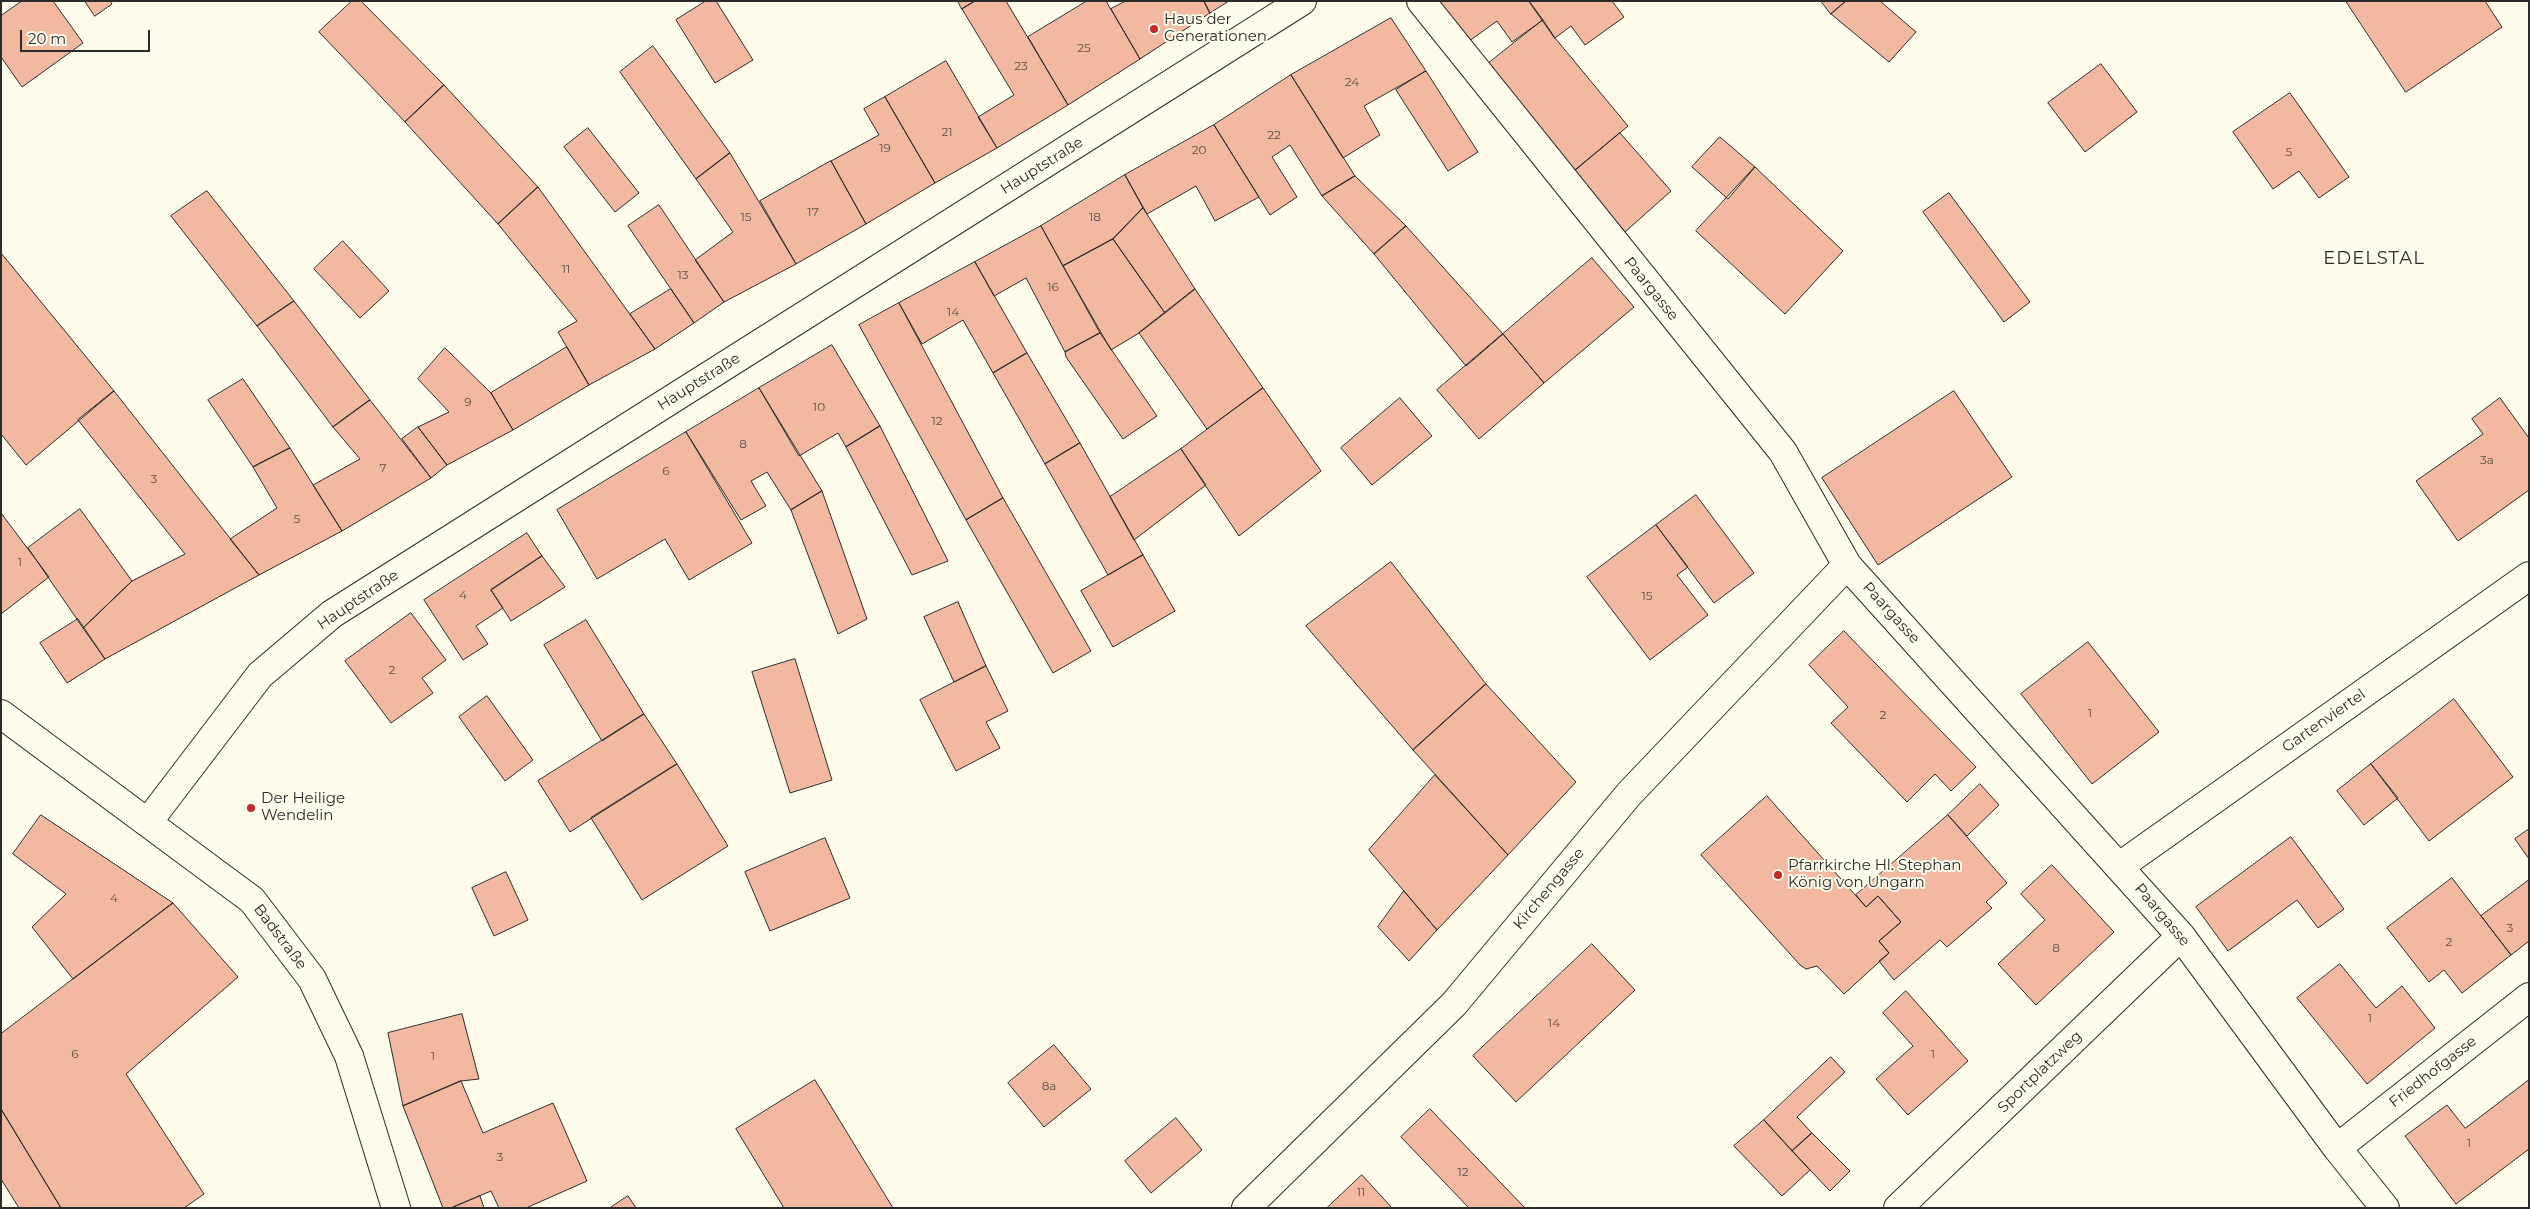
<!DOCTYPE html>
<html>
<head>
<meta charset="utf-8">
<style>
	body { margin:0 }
	#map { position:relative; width:2530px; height:1209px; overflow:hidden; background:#fdfbea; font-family:Montserrat,sans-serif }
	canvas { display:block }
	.frame { position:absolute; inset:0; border:2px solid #2b2b2b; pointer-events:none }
	.scale { position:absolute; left:20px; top:30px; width:130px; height:22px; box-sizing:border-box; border:2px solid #2b2b2b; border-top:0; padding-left:6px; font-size:15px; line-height:18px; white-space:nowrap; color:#2b2b2b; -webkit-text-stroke:4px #fdfbea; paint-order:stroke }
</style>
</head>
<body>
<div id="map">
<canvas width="2530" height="1209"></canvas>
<div class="frame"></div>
<div class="scale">20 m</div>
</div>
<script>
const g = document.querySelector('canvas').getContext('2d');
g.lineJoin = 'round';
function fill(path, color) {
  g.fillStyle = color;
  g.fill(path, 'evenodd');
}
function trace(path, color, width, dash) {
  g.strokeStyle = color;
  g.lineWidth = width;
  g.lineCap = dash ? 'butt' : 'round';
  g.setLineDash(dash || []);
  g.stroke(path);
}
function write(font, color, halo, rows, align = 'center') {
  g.font = font + ' Montserrat,sans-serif';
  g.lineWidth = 4;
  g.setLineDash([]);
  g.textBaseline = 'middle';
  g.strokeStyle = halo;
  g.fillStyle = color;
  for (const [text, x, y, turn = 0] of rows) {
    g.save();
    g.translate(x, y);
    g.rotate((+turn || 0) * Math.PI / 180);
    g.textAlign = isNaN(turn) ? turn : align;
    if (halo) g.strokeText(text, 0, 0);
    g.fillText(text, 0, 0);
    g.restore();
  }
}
const building = new Path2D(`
	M22,1H53L83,43L22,87L1,57V16Z
	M85,1H110L112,4L95,16Z
	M352,1H361L444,85L405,122L319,32Z
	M706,1H716L753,60L715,83L676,20Z
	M958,1H975L962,9Z
	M975,1H1006L1068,105L997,148L978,117L1014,95L962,9Z
	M1087,1H1106L1140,59L1068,105L1028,37Z
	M1126,1H1204L1210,13L1140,59L1111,9Z
	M1204,1H1229L1210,13Z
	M1439,1H1529L1543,20L1512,42L1497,21L1468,42Z
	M1529,1H1612L1624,17L1585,45L1571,26L1555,38Z
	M1821,1H1846L1831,14Z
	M1846,1H1880L1916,32L1889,62L1831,14Z
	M2346,1H2485L2502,27L2406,92Z
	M1391,18L1426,71L1364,106L1380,135L1343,158L1291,75Z
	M1543,20L1555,38L1628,126L1573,172L1485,66Z
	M653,46L730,153L696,179L620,72Z
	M946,61L997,148L935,183L885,97Z
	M2101,64L2137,112L2085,152L2048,103Z
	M1426,71L1478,152L1448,171L1396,90Z
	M1291,75L1355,176L1322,196L1290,145L1272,157L1297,197L1270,215L1214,125Z
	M444,85L538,187L498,224L405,122Z
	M2290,93L2349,177L2319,198L2299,171L2273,189L2233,132Z
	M885,97L935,183L866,224L831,161L879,135L864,109Z
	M1214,125L1259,197L1215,221L1196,186L1147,214L1125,175Z
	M588,128L639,193L615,212L564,147Z
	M1620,133L1671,191L1625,232L1573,172Z
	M1720,137L1755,167L1728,199L1692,167Z
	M730,153L796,264L724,302L695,260L733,232L696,179Z
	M831,161L866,224L796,264L760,201Z
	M1755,167L1843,251L1785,314L1696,231Z
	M1125,175L1143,208L1113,239L1063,266L1041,226Z
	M1355,176L1406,226L1374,254L1322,196Z
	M538,187L655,349L589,385L558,332L577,321L498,224Z
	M207,191L294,301L257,326L171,216Z
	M1949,193L2030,302L2004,322L1923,212Z
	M659,205L724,302L694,323L628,226Z
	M1143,208L1195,289L1165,313L1113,239Z
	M1041,226L1100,333L1065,352L1026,278L994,296L975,262Z
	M1406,226L1503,334L1466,366L1374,254Z
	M1113,239L1165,313L1139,333L1111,350L1063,266Z
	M343,241L389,291L360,318L314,269Z
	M1,253L114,391L26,465L1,434Z
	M1592,258L1634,307L1544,383L1503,334Z
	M975,262L1027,353L993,373L963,320L922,344L899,303Z
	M671,289L694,323L655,349L630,314Z
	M1195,289L1263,388L1207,429L1139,333Z
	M294,301L370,400L333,427L257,326Z
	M899,303L1003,498L966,520L859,325Z
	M1100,333L1157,416L1123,439L1066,357L1065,352Z
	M1503,334L1544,383L1479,439L1437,390Z
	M832,345L880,426L846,447L838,433L799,456L759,388Z
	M567,347L589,385L513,430L491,393Z
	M445,348L491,393L513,430L447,465L418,427L449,412L418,379Z
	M1027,353L1080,443L1045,464L993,373Z
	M243,379L290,448L253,467L208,400Z
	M759,388L822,491L791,510L767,472L751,481L766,506L741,520L686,432Z
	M1263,388L1321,471L1239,536L1181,449Z
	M114,391L259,575L105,659L83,628L132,581L185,554L78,420Z
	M1954,391L2012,477L1878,565L1822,478Z
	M1400,398L1432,436L1372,485L1341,448Z
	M2500,398L2529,438V490L2458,541L2416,481L2483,434L2472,419Z
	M370,400L431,478L342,531L313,485L360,459L333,427Z
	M880,426L948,561L912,575L846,447Z
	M418,427L447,465L431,478L402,439Z
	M686,432L752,543L689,580L665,539L597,579L557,510Z
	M1080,443L1143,555L1108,575L1045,464Z
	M290,448L342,531L259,575L230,539L277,508L253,467Z
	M1181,449L1206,485L1134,540L1110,497Z
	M822,491L867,619L838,634L791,510Z
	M1696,495L1754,573L1714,603L1656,525Z
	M1003,498L1091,651L1053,673L966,520Z
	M80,509L132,581L83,628L28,548Z
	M1,513L49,577L1,614Z
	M1656,525L1688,567L1677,575L1708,615L1650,660L1587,577Z
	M527,533L542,556L491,590L503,608L476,626L488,644L463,660L424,600Z
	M1143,555L1175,611L1113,647L1081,591Z
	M542,556L565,587L511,621L491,590Z
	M1391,562L1486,684L1413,750L1306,626Z
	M958,602L986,666L954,682L924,617Z
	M411,613L446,660L422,678L433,693L391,723L345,661Z
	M78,619L105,659L67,683L40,643Z
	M586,620L644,714L602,741L544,645Z
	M1844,631L1976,767L1951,791L1935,774L1907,802L1831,723L1848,707L1809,665Z
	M2088,642L2159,732L2092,784L2021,694Z
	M795,659L832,780L790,793L752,672Z
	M986,666L1008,711L986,722L1000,748L956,771L920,700Z
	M1486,684L1576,782L1508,855L1413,750Z
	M487,696L533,760L505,781L459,717Z
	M2454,699L2513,777L2429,841L2371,764Z
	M644,714L677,764L570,832L538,781Z
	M677,764L728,846L642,900L591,818Z
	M2371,764L2398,798L2364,825L2337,791Z
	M1435,775L1508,855L1437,930L1369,850Z
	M1980,784L1999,805L1967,836L1948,815Z
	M1767,796L1866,907L1878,896L1901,922L1879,941L1889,953L1844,994L1817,966L1806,969L1800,965L1701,855Z
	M41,815L173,903L73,979L32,927L66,894L13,854Z
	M1948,815L2007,883L1986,902L1992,908L1947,947L1940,940L1894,980L1879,961L1889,953L1879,941L1901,922L1878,896L1866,907L1856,895Z
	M2529,829V859L2515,839Z
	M2291,837L2344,909L2318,928L2297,900L2228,951L2196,907Z
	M825,838L850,898L770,931L745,872Z
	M2052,865L2114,932L2036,1005L1998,964L2045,920L2021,894Z
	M506,872L528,920L494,936L472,888Z
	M2452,878L2511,955L2462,993L2444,970L2429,982L2387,928Z
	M2529,880V941L2511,955L2481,916Z
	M1404,891L1437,930L1409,961L1378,927Z
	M173,903L238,977L126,1074L204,1194L184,1208H61L1,1109V1034Z
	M1592,944L1635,990L1516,1102L1473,1056Z
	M2340,964L2376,1008L2402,986L2435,1028L2367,1084L2297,998Z
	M1906,991L1968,1061L1908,1115L1876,1079L1913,1046L1883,1013Z
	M462,1014L479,1079L461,1081L403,1106L388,1033Z
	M1054,1045L1091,1089L1044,1127L1008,1083Z
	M1831,1057L1845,1072L1797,1117L1812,1133L1792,1151L1764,1120Z
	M815,1080L893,1208H784L736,1129Z
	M2529,1080V1149L2456,1204L2405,1136L2447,1105L2465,1128Z
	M461,1081L483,1133L553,1103L587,1181L526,1208H499L491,1191L451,1208H443L403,1106Z
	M1,1109L61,1208H19L1,1179Z
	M1430,1109L1525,1208H1469L1401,1137Z
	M1176,1118L1202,1150L1151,1193L1125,1161Z
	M1764,1120L1810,1170L1782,1196L1734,1146Z
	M1812,1133L1850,1171L1830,1191L1792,1151Z
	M1362,1175L1392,1208H1327Z
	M480,1196L484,1208H451Z
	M628,1196L636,1208H610Z`);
fill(building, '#f2b8a0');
trace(building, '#2b2b2b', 1);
const minor = new Path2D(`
	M1421,1L1783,452L1847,565L2181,936L2337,1148L2385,1208
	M148,822L260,675L332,614L1302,1
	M2120,866L2529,576
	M2337,1148L2529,997
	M1246,1208L1454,1004L1629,794L1847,565
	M1898,1208L2181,936`);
const secondary = new Path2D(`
	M1,714L252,900L312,979L349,1056L396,1208`);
trace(minor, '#2b2b2b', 30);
trace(secondary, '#2b2b2b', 30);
trace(minor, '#fdfbea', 28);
trace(secondary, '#fdfbea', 28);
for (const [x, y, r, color] of [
	[1154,29,5,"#c62828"],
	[251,808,5,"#c62828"],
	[1778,875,5,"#c62828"]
]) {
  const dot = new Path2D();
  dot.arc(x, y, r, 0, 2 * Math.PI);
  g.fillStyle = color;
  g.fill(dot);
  trace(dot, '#fdfbea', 2);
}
write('12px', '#5d4e48', null, [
	["25",1084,48],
	["23",1021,66],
	["24",1352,82],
	["21",947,132],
	["22",1274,135],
	["19",885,148],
	["20",1199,150],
	["5",2289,152],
	["17",813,212],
	["15",746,217],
	["18",1095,217],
	["11",566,269],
	["13",683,275],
	["16",1053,287],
	["14",953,312],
	["9",468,402],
	["10",819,407],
	["12",937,421],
	["8",743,444],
	["3a",2487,460],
	["7",383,468],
	["6",666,471],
	["3",154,479],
	["5",297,519],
	["1",20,562],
	["4",463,595],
	["15",1647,596],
	["2",392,670],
	["1",2090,713],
	["2",1883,715],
	["4",114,898],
	["3",2510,928],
	["2",2449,942],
	["8",2056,948],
	["1",2370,1018],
	["14",1554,1023],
	["6",75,1054],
	["1",1933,1054],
	["1",433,1056],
	["8a",1049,1086],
	["1",2469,1143],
	["3",500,1157],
	["12",1463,1172],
	["11",1361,1192]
]);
write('15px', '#2b2b2b', '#fdfbea', [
	["Haus der",1164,20],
	["Generationen",1164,37],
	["Der Heilige",261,799],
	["Wendelin",261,816],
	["Pfarrkirche Hl. Stephan",1788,866],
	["König von Ungarn",1788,883]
], 'left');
write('15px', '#2b2b2b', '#fdfbea', [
	["Hauptstraße",1042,166,-32],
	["Paargasse",1651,289,51],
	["Hauptstraße",699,382,-32],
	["Hauptstraße",358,600,-34],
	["Paargasse",1891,613,48],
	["Gartenviertel",2324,721,-35],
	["Kirchengasse",1549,889,-50],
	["Paargasse",2162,915,50],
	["Badstraße",280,937,53],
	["Sportplatzweg",2040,1072,-44],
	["Friedhofgasse",2433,1072,-38]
]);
g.letterSpacing = '1px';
write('18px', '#2b2b2b', '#fdfbea', [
	["EDELSTAL",2374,259]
]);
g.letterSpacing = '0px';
</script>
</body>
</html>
